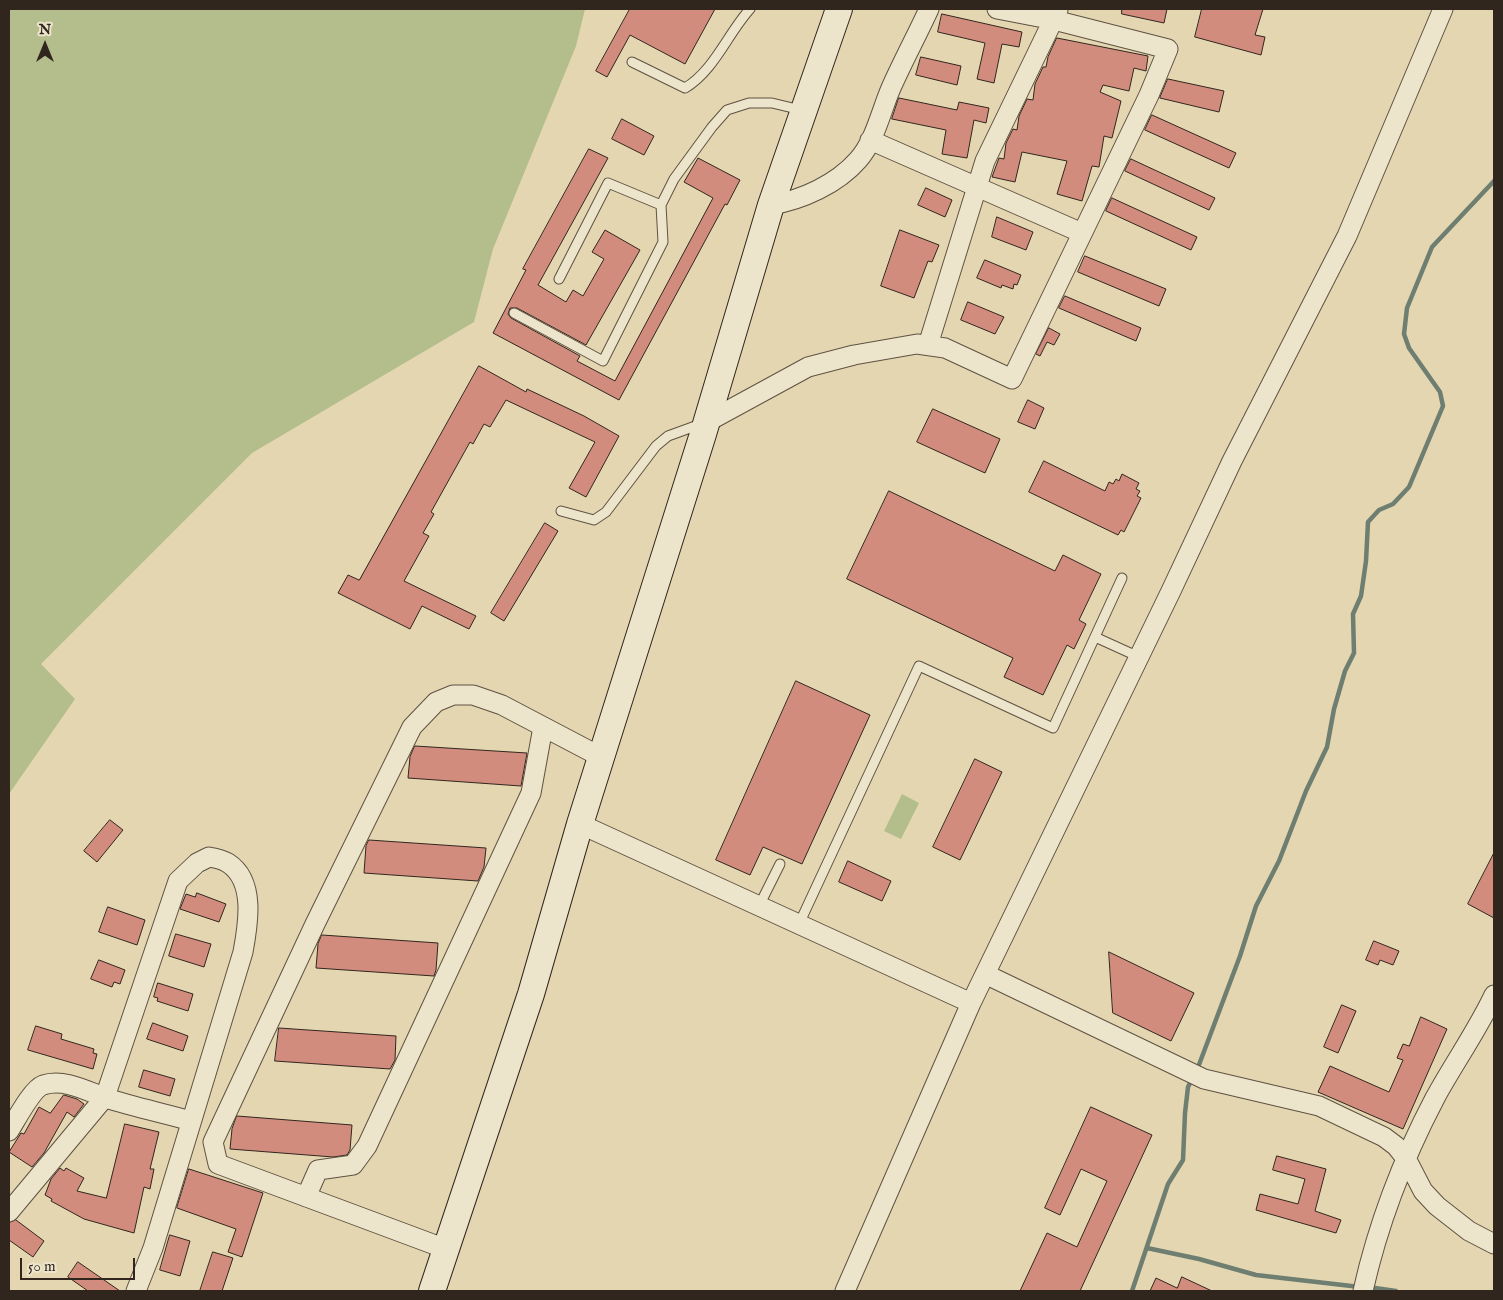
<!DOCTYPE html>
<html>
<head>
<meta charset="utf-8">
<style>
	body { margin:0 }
	#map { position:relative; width:1503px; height:1300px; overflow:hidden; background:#e4d6b0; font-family:"IM FELL English",serif }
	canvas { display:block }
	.frame { position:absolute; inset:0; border:10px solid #31261e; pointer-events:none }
	.north { position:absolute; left:20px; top:20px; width:50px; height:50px; -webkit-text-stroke:4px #ede4cc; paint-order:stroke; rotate:0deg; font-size:14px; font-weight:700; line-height:20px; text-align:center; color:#31261e }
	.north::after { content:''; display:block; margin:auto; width:18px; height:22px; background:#31261e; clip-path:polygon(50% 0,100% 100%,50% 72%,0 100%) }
	.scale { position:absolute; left:20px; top:1258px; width:115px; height:22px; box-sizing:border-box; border:2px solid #31261e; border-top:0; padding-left:6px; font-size:15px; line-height:18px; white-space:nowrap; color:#31261e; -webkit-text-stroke:4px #ede4cc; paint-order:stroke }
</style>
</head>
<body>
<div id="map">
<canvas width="1503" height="1300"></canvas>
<div class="frame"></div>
<div class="north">N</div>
<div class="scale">50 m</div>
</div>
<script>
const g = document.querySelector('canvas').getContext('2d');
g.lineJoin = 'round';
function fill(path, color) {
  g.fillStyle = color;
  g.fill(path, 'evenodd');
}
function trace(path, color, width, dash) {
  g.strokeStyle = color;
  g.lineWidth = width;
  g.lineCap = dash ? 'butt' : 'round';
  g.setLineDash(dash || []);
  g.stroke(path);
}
fill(new Path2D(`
	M9,9H585L576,46L493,249L474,322L252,453L41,664L75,699L9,794Z
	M902,794L919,803L901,839L884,831Z`), '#b4be8c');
trace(new Path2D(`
	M1197,1070L1240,956L1256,906L1279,861L1306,791L1327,747L1334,709L1345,671L1354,653L1353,614L1361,596L1366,561L1368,522L1379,510L1393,504L1409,487L1443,406L1440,392L1409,348L1404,334L1407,308L1432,247L1494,181
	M1147,1248L1199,1259L1256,1275L1360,1287
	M1368,1287L1396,1291
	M1132,1291L1168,1184L1183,1160L1185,1113L1188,1087L1192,1079`), '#6e7e71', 4.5);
const building = new Path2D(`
	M630,9H715L685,64L630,35L607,77L596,71Z
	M1122,9H1167L1164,23L1122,14Z
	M1202,9H1263L1255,35L1265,37L1261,55L1195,37Z
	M942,14L1022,32L1019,47L1002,44L994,83L977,79L985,43L938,32Z
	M1057,38L1148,56L1146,71L1134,68L1129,91L1103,85L1100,92L1121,101L1112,138L1104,136L1099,167L1092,166L1082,201L1057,194L1067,161L1022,152L1015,182L992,177L999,158L1004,159L1006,143L1013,129L1017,130L1019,116L1027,99L1033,100L1035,84L1043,67H1046L1048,57Z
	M921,57L961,66L957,85L916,75Z
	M1168,79L1224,91L1219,112L1160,98Z
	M899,98L957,110L959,102L989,108L986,123L974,120L967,158L942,154L946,130L892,119Z
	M1152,115L1236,153L1229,168L1145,130Z
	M622,119L654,136L644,155L612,139Z
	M589,149L608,158L538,285L566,302L573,290L583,296L604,259L592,252L605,230L640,250L586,345L517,308H510L508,314L511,318L580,356L577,361L615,381L713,198L684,182L698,158L740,180L727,205L725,204L619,400L493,333L526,270L523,269Z
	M1131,159L1215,198L1209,210L1125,171Z
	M926,188L952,200L945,217L918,205Z
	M1112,198L1197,237L1191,250L1106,211Z
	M997,217L1033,232L1026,250L992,237Z
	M900,230L939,245L932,262L928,261L914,298L881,286Z
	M1085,256L1166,289L1159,306L1078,272Z
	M985,260L1021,275L1017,285L1014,284L1013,289L1002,285L1001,288L977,278Z
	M1065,296L1141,328L1136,341L1059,308Z
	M968,302L1004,317L995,334L961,320Z
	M1049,328L1060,334L1054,345L1047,342L1040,356L1036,354Z
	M479,366L526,392L527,389L584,416L619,436L586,497L569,488L595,442L506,400L490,427L484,424L473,444L470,442L431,512L434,514L423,533L429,536L404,581L476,616L469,629L422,606L410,629L338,593L348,575L359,580Z
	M1028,400L1044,408L1035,429L1018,422Z
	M933,409L1000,439L985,473L917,442Z
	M1044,461L1105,491L1109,482L1113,484L1116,479L1119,481L1122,474L1139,483L1136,489L1140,491L1137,496L1141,498L1124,532L1121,530L1118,535L1029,492Z
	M889,491L1055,571L1063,555L1101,574L1079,620L1086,624L1074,649L1067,645L1043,695L1004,677L1013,658L847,579Z
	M545,523L558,531L504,621L491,613Z
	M796,681L870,715L802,864L763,847L750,875L716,860Z
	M415,746L527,753L521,786L408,778L410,757Z
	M975,759L1002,772L960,860L933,847Z
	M110,820L123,830L97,862L84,851Z
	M369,840L486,848L484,867L478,881L364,873L366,846Z
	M1494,853V918L1468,904Z
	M848,861L891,881L882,901L839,882Z
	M197,893L226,904L219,922L180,909L186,894L195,897Z
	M108,907L145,920L137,945L99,932Z
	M176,934L211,944L204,967L169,956Z
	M322,935L438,943L436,970L434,976L316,968L318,944Z
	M1374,941L1399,951L1393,965L1380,960L1378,965L1366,960Z
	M1109,952L1194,993L1171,1041L1113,1013Z
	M99,960L125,970L120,984L114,982L112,987L91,979Z
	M158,983L193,994L188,1011L157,1001L158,998L154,997Z
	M1342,1005L1356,1011L1338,1053L1324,1047Z
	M1421,1017L1447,1029L1403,1129L1318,1092L1330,1066L1389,1092L1403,1060L1397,1058L1403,1044L1409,1046Z
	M153,1023L188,1036L183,1051L147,1039Z
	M36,1026L62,1034L61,1039L94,1049L93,1053L97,1054L93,1069L28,1050Z
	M279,1028L396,1036L395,1060L390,1069L275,1061Z
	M144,1070L175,1079L170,1096L139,1087Z
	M64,1095L77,1099L84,1104L74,1117L67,1112L44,1153L32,1167L9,1152L21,1133L24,1134L39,1107L50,1113Z
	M1091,1107L1152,1135L1080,1291H1020L1047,1233L1077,1247L1107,1181L1081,1169L1060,1215L1045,1208Z
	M237,1116L352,1125L350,1150L347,1155L333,1157L230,1149L232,1129Z
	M125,1124L159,1132L150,1169H154L150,1189L144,1187L134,1233L84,1219L51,1201L52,1199L45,1195L51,1179L60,1168L64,1171L66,1168L84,1178L77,1191L106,1198Z
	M1277,1156L1326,1169L1315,1211L1341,1220L1336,1233L1256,1210L1260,1194L1298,1204L1305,1179L1273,1170Z
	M189,1169L263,1193L242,1257L228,1252L236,1229L177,1208Z
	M16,1220L44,1241L33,1257L9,1240V1223Z
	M170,1235L190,1241L180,1276L160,1270Z
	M213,1252L233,1258L222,1291H200Z
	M78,1262L120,1291H88L68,1277Z
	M1182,1277L1212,1291H1150L1156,1278L1177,1288Z`);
fill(building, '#d18c7e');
trace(building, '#31261e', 1);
const lane = new Path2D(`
	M632,62L685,88C714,71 728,33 750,9
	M559,279L608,183L661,205
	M514,313L603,361L663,242L661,205L674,179L712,127L727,110L749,103H772L801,110
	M561,511L594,520L606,512L656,446L668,436L701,424
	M1095,637L1139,657
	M759,906L780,864
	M799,924L919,666L1053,728L1122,578`);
const street = new Path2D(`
	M870,140L1082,233
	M771,205C802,200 837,184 858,160C875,141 881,111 891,88C903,61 917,35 929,9
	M928,345L985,161L1058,10
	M707,422L808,367L854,355L917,344L945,348L1012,379L1149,95L1168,49L1054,20L997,9
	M580,824L971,1003
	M985,974L1204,1079L1319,1106L1384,1137L1396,1146L1407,1160L1423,1191L1437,1206L1469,1231L1494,1244
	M9,1131C16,1120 32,1089 43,1085C64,1078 87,1091 106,1098C134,1107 163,1113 191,1121
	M306,1197L318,1170L353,1165L367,1146L531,793L543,727
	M9,1212L105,1097L178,881L197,863L209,857C215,858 223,860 228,863C256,881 248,925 243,952L153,1248L136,1291
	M446,1249L218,1164L213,1142L315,924L412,727L436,702L453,695H473L502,705L601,757
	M845,1291L971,1003L1171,591L1232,461L1347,236L1443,9
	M1363,1291C1378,1224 1403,1159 1435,1098C1454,1063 1477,1031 1494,995`);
const secondary = new Path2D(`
	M432,1291L531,994L580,824L703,434L771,205L839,9`);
trace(lane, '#5e5242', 11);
trace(street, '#5e5242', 21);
trace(secondary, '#31261e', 28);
trace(lane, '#ede4cc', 9);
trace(street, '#ede4cc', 19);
trace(secondary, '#ede4cc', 26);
</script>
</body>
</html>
